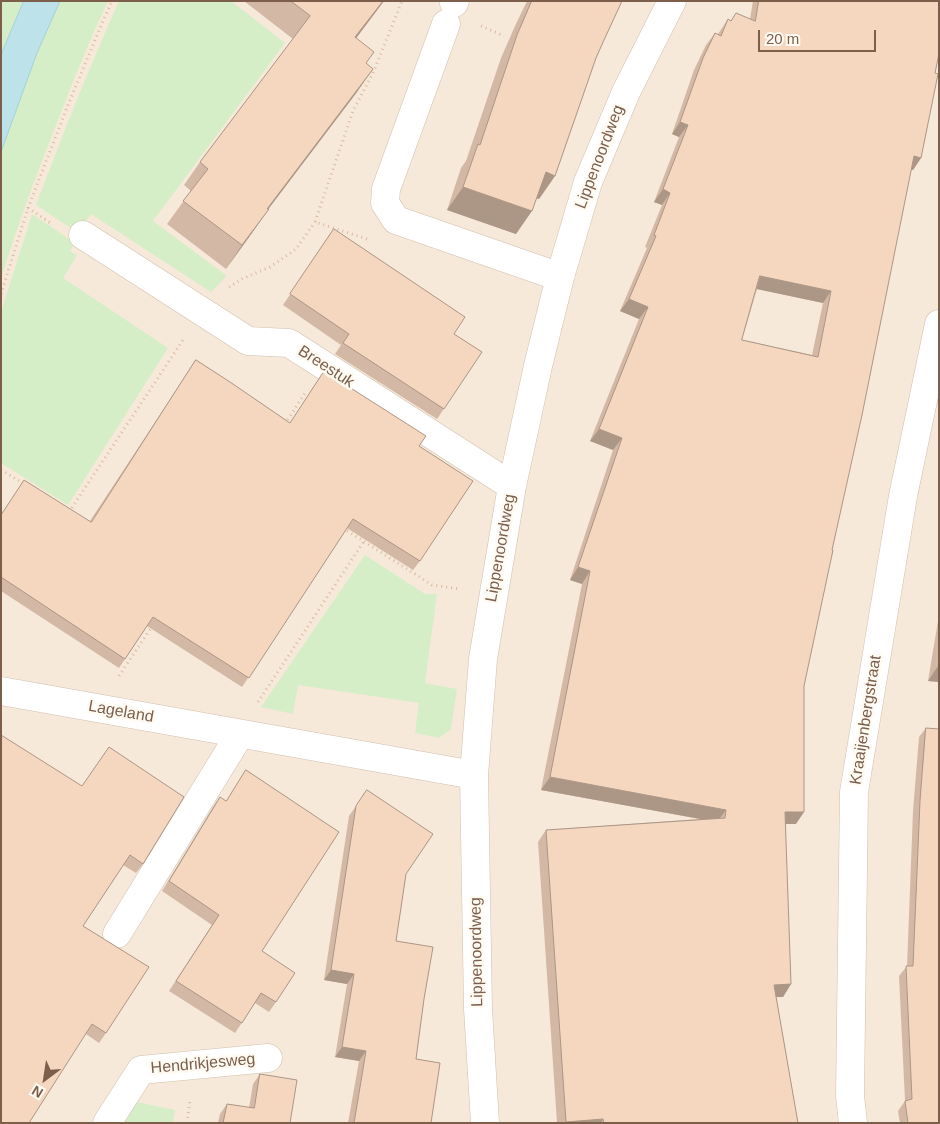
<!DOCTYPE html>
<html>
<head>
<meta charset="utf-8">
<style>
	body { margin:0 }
	#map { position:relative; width:940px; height:1124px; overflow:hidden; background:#fef7eb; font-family:Arial,sans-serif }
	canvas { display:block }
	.frame { position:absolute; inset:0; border:2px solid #7c5e4b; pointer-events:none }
	.north { position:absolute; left:20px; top:1054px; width:50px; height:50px; -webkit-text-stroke:4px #fffbf3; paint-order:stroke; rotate:211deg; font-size:14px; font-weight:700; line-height:20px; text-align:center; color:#7c5e4b }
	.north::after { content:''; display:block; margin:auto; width:18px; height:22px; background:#7c5e4b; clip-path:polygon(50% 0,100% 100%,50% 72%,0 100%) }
	.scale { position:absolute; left:758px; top:30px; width:118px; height:22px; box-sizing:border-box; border:2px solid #7c5e4b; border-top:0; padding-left:6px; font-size:15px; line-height:18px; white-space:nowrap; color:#7c5e4b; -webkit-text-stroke:4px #fffbf3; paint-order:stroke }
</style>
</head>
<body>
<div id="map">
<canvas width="940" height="1124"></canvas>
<div class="frame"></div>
<div class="north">N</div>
<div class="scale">20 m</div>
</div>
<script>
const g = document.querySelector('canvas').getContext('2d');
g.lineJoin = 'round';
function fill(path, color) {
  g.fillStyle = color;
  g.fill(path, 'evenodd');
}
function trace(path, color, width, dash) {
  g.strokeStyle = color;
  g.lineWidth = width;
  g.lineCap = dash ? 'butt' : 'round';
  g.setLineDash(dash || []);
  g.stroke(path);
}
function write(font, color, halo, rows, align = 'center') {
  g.font = font + ' Arial,sans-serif';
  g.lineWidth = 5;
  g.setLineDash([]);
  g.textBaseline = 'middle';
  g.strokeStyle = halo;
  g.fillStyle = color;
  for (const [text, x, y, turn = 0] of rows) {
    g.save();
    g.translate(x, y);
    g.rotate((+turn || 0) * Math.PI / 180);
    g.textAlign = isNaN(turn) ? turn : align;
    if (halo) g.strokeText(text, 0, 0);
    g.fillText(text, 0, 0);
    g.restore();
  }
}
fill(new Path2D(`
	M1,1H939V1123H1Z`), '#f6e9d9');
fill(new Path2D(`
	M1,1H24L1,55Z
	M60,1H108C91,37 76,73 62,110C40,165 19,221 1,278V152L37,53Z
	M119,1H231L285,43L153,221L227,276L211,292L91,214L78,233L36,205C62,136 89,68 119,1Z
	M32,214L75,243L70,251L77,255L63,278L168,348L68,505L1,463V312Z
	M365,555L425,594H437L425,683L457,689L451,729L439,738L415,733L419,703L298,685L293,714L261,707Z
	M132,1101L175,1110L173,1123H118Z`), '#d6eec7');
const water = new Path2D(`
	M24,1H60L37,53L1,152V55Z`);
fill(water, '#bde2ea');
trace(water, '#a2d2dd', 1);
const minor = new Path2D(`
	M454,3L455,1
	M446,24L386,189L385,203L396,220L560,277
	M83,235L248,341L289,343L512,486
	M1,691L474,775
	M117,934L240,734
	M107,1123L141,1070L268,1058
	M485,1123L478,1009L474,775L483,659L494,593L512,486L538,366L560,277L588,182L626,92L672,1
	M853,1123L850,1096L854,792L903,496L939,324`);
trace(minor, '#d2bfae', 29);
trace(new Path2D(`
	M481,26L504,36
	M28,208L52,224
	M367,239L315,222L353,111L373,73L402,1
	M229,287L242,279L270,267L296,249L315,222
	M1,294L28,208L68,105L103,21L112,1
	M285,424L305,393
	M1,470L26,485
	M69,512L183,340
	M343,528L432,585L460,589
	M119,676L153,625
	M258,702L364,541
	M187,1123L190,1100`), '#dcbaa2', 3, [1, 4]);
trace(minor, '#fff', 28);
fill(new Path2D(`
	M244,1H384L356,38L366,63L357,92L268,209L252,233L226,269L167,224L191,191L184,185L200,162L293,39Z
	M527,1H622L604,40L596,58L555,176L539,199L537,198L516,234L447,210L461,168L466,161L501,58L515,26Z
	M753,1H939L935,73L921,158L913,170L911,169L832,550L804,686L796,824H785L791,984L783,997H776L798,1123H557L538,842L546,830L700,819L541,790L582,584L570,580L613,450L590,441L639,319L620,311L647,248L645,247L662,205L654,202L679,137L672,134L694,70L706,45L715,33L718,34L728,19L731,21L736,13L750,19ZM757,289L823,303L812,355L742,340Z
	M334,229L454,334L482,352L437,419L335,354L341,345L283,305Z
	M196,360L290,423L419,446L420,561L413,570L347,528L242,687L147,626L119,668L1,591V514L90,521Z
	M939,615V682L928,681Z
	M926,728L939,1123H900L898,1111L905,1101L899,976L907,966L913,811L919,737Z
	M1,735L143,864L136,873L123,865L83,926L106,1033L99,1043L86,1034Z
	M367,790L406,874L396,941L424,999L416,1059L431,1123H348L359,1061L335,1057L347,984L324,980L349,816Z
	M220,797L276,1002L269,1012L255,1003L235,1033L169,991L212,925L162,891L213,807Z
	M260,1074L290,1123H218L220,1114L227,1104L249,1108L253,1084Z`), '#d3b9a5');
fill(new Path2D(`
	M383,1H384L339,61L355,37Z
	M373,69L357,92L251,232L267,209Z
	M680,122L688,125L679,137L672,134Z
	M914,156L921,158L913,170L905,168Z
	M546,172L555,176L539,199L529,196Z
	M463,187L532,211L516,234L447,210Z
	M663,189L670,193L662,205L654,202Z
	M269,209L252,233L226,269L242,245Z
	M760,276L831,291L823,303L752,288Z
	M629,299L648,307L639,319L620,311Z
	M599,429L622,438L613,450L590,441Z
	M578,567L590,571L582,584L570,580Z
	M938,666L939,667V682L928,681Z
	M550,777L726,810L717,822L541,790Z
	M785,812H804L796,824H776Z
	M331,970L354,974L347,984L324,980Z
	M791,984L783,997H766L774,985Z
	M342,1047L366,1051L359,1061L335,1057Z
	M603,1119L601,1123H565L566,1122Z`), '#ac9686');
const building = new Path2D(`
	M291,1H383L355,37L374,52L366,63L373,69L267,209H269L242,245L183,201L208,169L200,162L310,16Z
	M532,1H622L604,40L596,58L555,176L546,172L532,211L463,187L478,144L480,145L517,35Z
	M759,1H939V54L935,73L938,74L921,158L914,156L862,415L832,550H833L804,686V812H785L791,984L774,985L798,1123H604L603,1119L566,1122L546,830L725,818L726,810L550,777L590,571L578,567L622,438L599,429L648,307L629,299L656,236L654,235L670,193L663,189L688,125L680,122L703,58L715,33L721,36L728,19L731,21L736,13L755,21ZM760,276L831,291L818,357L742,340Z
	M334,229L465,317L454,334L482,352L444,409L343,343L349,334L290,294Z
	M196,360L230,382L290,423L324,371L426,436L419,446L473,481L420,561L353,519L249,678L153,617L125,659L1,577V515L24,480L91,522Z
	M926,728L939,729V1123H908L905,1101L912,1099L906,966H913L920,801Z
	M1,735L82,786L109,747L184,797L143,864L130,855L83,926L149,967L106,1033L92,1024L29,1123H1Z
	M246,770L339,832L262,951L295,973L276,1002L261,993L242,1023L176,981L219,915L169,881L220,797L226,801Z
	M367,790L433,834L406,874L396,941L433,947L424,999L416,1059L440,1063L431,1123H354L366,1051L342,1047L354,974L331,970L356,806Z
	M260,1074L297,1080L290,1123H223L227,1104L254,1108Z`);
fill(building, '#f5d7c0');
trace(building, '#ac9686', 1);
write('16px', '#7c5e4b', '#fffbf3', [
	["Lippenoordweg",600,157,-69],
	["Breestuk",326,367,33],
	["Lippenoordweg",501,548,-80],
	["Lageland",121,712,10],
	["Kraaijenbergstraat",866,720,-81],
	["Lippenoordweg",477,952,-91],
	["Hendrikjesweg",203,1064,-5]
]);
</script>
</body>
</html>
